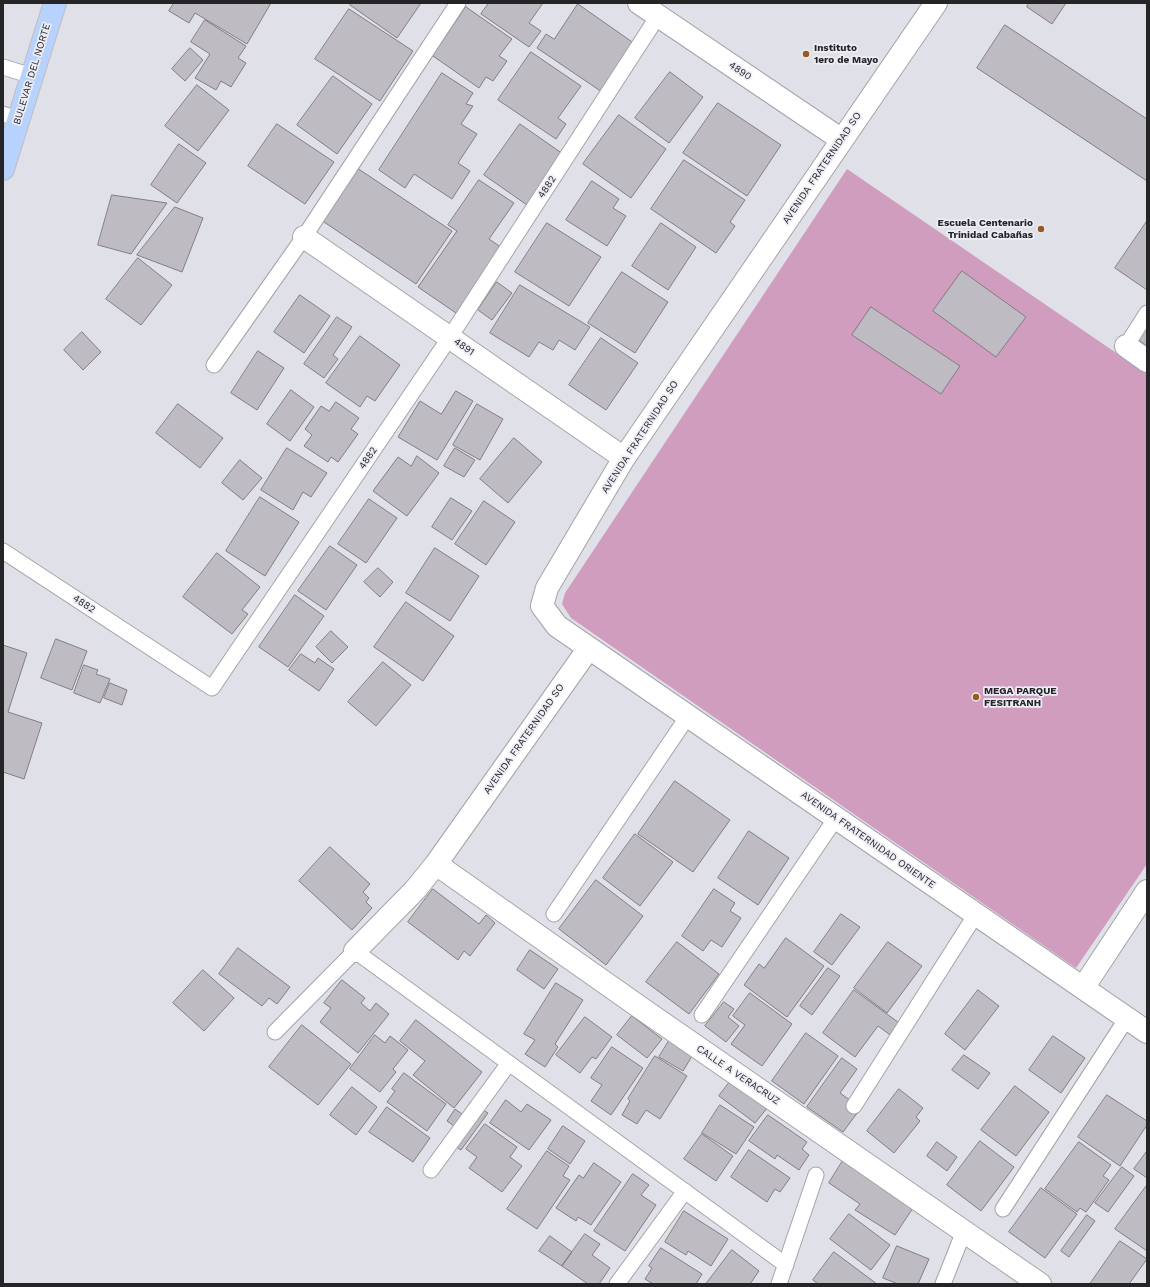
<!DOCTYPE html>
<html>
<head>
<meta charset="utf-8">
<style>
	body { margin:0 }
	#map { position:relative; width:1150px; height:1287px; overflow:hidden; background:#dfe0e8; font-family:"Work Sans",sans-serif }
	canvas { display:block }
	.frame { position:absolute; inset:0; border:4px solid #252528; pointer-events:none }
</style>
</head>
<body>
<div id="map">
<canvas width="1150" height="1287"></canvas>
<div class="frame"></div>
</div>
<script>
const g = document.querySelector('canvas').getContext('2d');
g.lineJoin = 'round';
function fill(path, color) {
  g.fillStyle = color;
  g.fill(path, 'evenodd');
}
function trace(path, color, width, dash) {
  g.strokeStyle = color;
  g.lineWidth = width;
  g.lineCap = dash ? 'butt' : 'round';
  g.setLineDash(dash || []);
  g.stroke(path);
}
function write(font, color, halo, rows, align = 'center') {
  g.font = font + ' "Work Sans",sans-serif';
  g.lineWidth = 3.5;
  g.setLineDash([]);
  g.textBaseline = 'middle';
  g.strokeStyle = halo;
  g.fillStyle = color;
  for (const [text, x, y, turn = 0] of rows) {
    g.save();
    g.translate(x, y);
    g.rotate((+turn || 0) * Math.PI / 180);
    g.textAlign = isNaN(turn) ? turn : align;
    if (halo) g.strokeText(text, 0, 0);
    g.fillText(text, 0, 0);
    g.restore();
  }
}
fill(new Path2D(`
	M847,169L1147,374V864L1076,968L571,618L562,604L565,593Z`), '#d09dbe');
const building = new Path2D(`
	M174,3H271L247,44L195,13L189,23L169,11Z
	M352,3H421L397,38L350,5Z
	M489,3H543L529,23L541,31L529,47L481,14Z
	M1029,3H1066L1052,24L1027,7Z
	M578,4L635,44L602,92L537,48L546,34L554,39Z
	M466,7L512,39L499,56L507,61L493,81L486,77L479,88L433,56Z
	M349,9L413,51L380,101L315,59Z
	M205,20L246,46L238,58L246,63L231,87L221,81L216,90L195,78L210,54L191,42Z
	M1005,25L1147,119V181L977,68Z
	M190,48L203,60L185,81L172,69Z
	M531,52L581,86L558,118L566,124L556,139L498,100Z
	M670,72L703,97L669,143L635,118Z
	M442,73L473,93L466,104L473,106L461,124L477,134L458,163L470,171L452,199L414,174L405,188L379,170Z
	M333,76L372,104L337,154L297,125Z
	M197,85L229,110L198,151L165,126Z
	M718,103L781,145L747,196L683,153Z
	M619,115L666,149L631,198L583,164Z
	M277,124L334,162L305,204L248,166Z
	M520,124L563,154L527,205L484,175Z
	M179,144L206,163L177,203L151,185Z
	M684,160L745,200L730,222L735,226L716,253L651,209Z
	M357,168L452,231L416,284L321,220Z
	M479,180L514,203L489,239L502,248L456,313L418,287L457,231L448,225Z
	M592,181L619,199L613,208L626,216L607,246L566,220Z
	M112,195L167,203L131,254L98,245Z
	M175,207L203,218L182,272L137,255Z
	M1147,221V290L1115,268Z
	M547,223L601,257L569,306L515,272Z
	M661,223L696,247L668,290L632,266Z
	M138,258L172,285L141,325L106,299Z
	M962,271L1026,317L996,357L933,311Z
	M622,272L668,302L635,353L588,323Z
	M497,282L512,293L492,320L478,310Z
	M520,285L590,327L575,350L559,340L553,350L539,342L529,357L490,333Z
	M300,295L330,316L304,353L274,332Z
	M871,307L960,366L941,394L852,335Z
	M337,317L352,327L333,355L338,359L324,378L304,364Z
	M1147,318V346L1134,337Z
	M82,332L101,352L83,370L64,350Z
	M360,336L400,365L375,401L367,396L360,407L326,383Z
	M601,338L638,363L606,410L569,385Z
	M258,351L284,368L257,410L231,393Z
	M291,390L314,407L290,441L267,424Z
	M456,391L473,401L437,460L398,437L420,401L441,414Z
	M336,402L359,418L351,429L358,434L338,462L331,457L328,462L304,446L312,435L305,429L321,406L329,411Z
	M178,404L223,438L200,468L156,433Z
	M477,404L503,419L480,460L453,445Z
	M514,438L542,462L508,503L480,479Z
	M287,448L327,473L311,497L303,492L293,510L261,490Z
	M455,448L475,460L464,477L444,466Z
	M417,456L439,473L407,516L373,491L398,457L411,466Z
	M240,460L262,478L243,500L222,483Z
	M260,497L299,522L265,576L226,551Z
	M451,498L472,511L452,540L432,527Z
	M369,499L397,518L366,563L338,544Z
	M484,501L515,522L486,565L455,544Z
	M330,546L357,565L326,610L298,591Z
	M435,548L479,576L450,621L406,593Z
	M217,553L260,587L242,610L248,614L232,634L183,597Z
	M378,568L393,582L380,597L364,582Z
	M295,595L324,616L288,667L259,647Z
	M406,602L454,636L423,681L374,647Z
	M331,631L348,647L332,663L316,647Z
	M56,639L87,651L72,690L41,678Z
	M3,645L27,653L8,712L42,723L24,779L3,772Z
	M301,654L315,663L318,658L334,669L319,691L289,670Z
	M383,662L411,685L376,726L348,702Z
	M84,665L98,670L96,674L110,679L100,703L74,693Z
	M110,683L127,690L122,705L104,698Z
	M675,781L730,820L693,872L638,834Z
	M749,831L789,858L758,905L718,878Z
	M635,834L673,862L640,906L603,878Z
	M330,847L370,884L363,892L369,898L366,902L372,908L352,930L299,881Z
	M596,880L643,916L606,965L559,929Z
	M433,889L479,924L486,915L495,923L470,956L464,951L458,960L408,922Z
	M714,889L735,903L730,911L741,918L722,947L711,940L703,951L682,936Z
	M841,914L860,927L832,965L814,952Z
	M786,938L824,966L787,1017L744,985L759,964L764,968Z
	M677,942L719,974L689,1014L646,982Z
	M888,942L922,966L887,1013L854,988Z
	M238,948L290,987L277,1004L269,998L262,1006L219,974Z
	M530,950L558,969L544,989L517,970Z
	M828,968L840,976L812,1015L800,1006Z
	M203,970L234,998L204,1031L173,1003Z
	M342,980L365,998L361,1003L370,1011L376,1003L389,1014L358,1053L320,1022L331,1008L324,1003Z
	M556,983L583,1000L555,1044L558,1047L545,1067L525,1054L535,1040L524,1034Z
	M854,990L902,1025L893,1037L878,1026L855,1057L823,1033Z
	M978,990L999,1006L965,1050L945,1034Z
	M750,993L792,1024L762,1066L731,1044L745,1025L733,1016Z
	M724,1002L734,1009L728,1017L739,1026L726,1042L705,1026Z
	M632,1016L662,1039L647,1058L617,1035Z
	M585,1017L612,1037L596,1059L592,1057L580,1073L556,1055Z
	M416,1020L482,1072L454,1108L413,1075L425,1061L400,1041Z
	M302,1025L351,1064L318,1105L269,1067Z
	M806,1033L838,1056L804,1104L772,1081Z
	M375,1035L385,1043L390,1036L408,1050L393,1069L396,1072L380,1092L350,1069Z
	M1053,1036L1085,1058L1061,1093L1029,1070Z
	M669,1041L692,1056L683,1071L659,1057Z
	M612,1047L643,1068L611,1115L591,1101L602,1085L591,1078Z
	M964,1055L990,1073L978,1089L952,1070Z
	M655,1056L687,1076L660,1119L646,1110L637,1124L622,1115L630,1101L628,1099Z
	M842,1058L857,1069L840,1093L861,1108L843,1132L807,1107Z
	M404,1073L446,1104L427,1131L387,1102L395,1091L392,1089Z
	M732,1079L768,1107L755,1123L719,1096Z
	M1015,1086L1049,1112L1016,1156L981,1130Z
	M352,1087L377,1107L356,1135L330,1115Z
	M899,1089L923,1108L916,1117L920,1121L894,1153L867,1131Z
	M1107,1095L1147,1121V1125L1120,1166L1078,1137Z
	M506,1100L521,1112L527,1104L551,1120L529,1150L490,1123Z
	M471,1102L488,1113L461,1150L445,1139L454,1126L447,1121L455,1109L462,1114Z
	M720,1105L754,1127L736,1154L702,1133Z
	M387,1107L430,1138L413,1162L369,1132Z
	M768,1115L807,1142L802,1149L809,1155L799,1170L777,1155L775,1159L749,1141Z
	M485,1124L517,1147L510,1157L522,1166L502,1192L469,1168L477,1157L466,1149Z
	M563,1126L585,1141L570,1164L548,1149Z
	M702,1134L733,1156L716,1181L684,1159Z
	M980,1141L1014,1167L981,1211L947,1185Z
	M937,1142L957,1157L947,1171L927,1156Z
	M1079,1142L1111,1165L1103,1176L1109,1180L1086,1212L1080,1208L1077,1212L1045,1189Z
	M749,1150L790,1178L780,1192L775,1189L767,1202L731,1177Z
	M547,1151L569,1166L563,1176L570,1180L537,1229L507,1209Z
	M1147,1151V1178L1134,1169Z
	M844,1159L915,1205L895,1235L855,1210L860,1204L829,1183Z
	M594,1163L621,1182L591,1225L578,1217L576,1221L556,1208L579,1175L583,1178Z
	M1122,1167L1134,1176L1108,1212L1095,1203Z
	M633,1174L649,1185L641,1195L656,1205L625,1251L594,1231Z
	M1147,1185V1251L1115,1229Z
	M1041,1188L1077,1214L1045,1258L1009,1232Z
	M684,1211L728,1239L711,1266L688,1251L686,1255L665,1242Z
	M849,1214L890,1245L871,1270L830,1239Z
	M1087,1215L1095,1221L1069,1257L1061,1251Z
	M585,1234L600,1244L592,1255L610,1268L599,1284H588L562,1266Z
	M550,1236L572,1252L562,1266L539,1251Z
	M1120,1241L1147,1259L1129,1284H1090Z
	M897,1246L929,1259L918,1284H898L883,1278Z
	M661,1248L702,1274L696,1284H653L645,1279L652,1268L649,1266Z
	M732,1250L759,1271L750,1284H706Z
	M834,1252L877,1284H818L813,1280Z`);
fill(building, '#bfbbc2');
trace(building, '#817d83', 1);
const lane = new Path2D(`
	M3,67L32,76
	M3,114L18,119
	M1126,346L1147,313
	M214,365L304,237L458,3
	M3,551L212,688L450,337L658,16
	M554,914L688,716
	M702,1015L836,818
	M275,1032L355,951L786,1265
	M854,1106L976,914
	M431,1170L509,1063
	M1003,1209L1127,1018
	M617,1284L685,1191
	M779,1284L816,1175
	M943,1284L964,1231`);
const street = new Path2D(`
	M639,3L842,140
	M304,237L624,458
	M1126,346L1147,361
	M589,648L1147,1032
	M436,864L648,1013L1040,1284
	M355,951L415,890L436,864L589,648L557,626L542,606L547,588L624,458L936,3
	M1083,988L1147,891`);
const highway = new Path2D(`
	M3,169L55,3`);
trace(lane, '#a3a3ab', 17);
trace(street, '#a3a3ab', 24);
trace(highway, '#bebebe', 24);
trace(lane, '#fff', 15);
trace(street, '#fff', 22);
trace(highway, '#b6d2fd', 22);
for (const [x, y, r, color] of [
	[806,54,4,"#985a1f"],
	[1041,229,4,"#985a1f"],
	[976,697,4,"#985a1f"]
]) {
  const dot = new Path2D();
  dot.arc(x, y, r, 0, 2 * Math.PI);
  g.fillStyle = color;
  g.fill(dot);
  trace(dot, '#ededf5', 1.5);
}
write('bold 10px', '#252528', '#ededf5', [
	["Instituto",814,48],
	["1ero de Mayo",814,60],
	["Escuela Centenario",1033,223,"right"],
	["Trinidad Cabañas",1033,235,"right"],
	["MEGA PARQUE",984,691],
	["FESITRANH",984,703]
], 'left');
write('10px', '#252528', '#ededf5', [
	["4890",740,71,34],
	["BULEVAR DEL NORTE",32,74,-73],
	["AVENIDA FRATERNIDAD SO",822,168,-56],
	["4882",547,187,-57],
	["4891",464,347,35],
	["AVENIDA FRATERNIDAD SO",640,437,-57],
	["4882",368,458,-56],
	["4882",84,604,33],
	["AVENIDA FRATERNIDAD SO",524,739,-55],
	["AVENIDA FRATERNIDAD ORIENTE",868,840,35],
	["CALLE A VERACRUZ",738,1075,34]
]);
</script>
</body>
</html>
